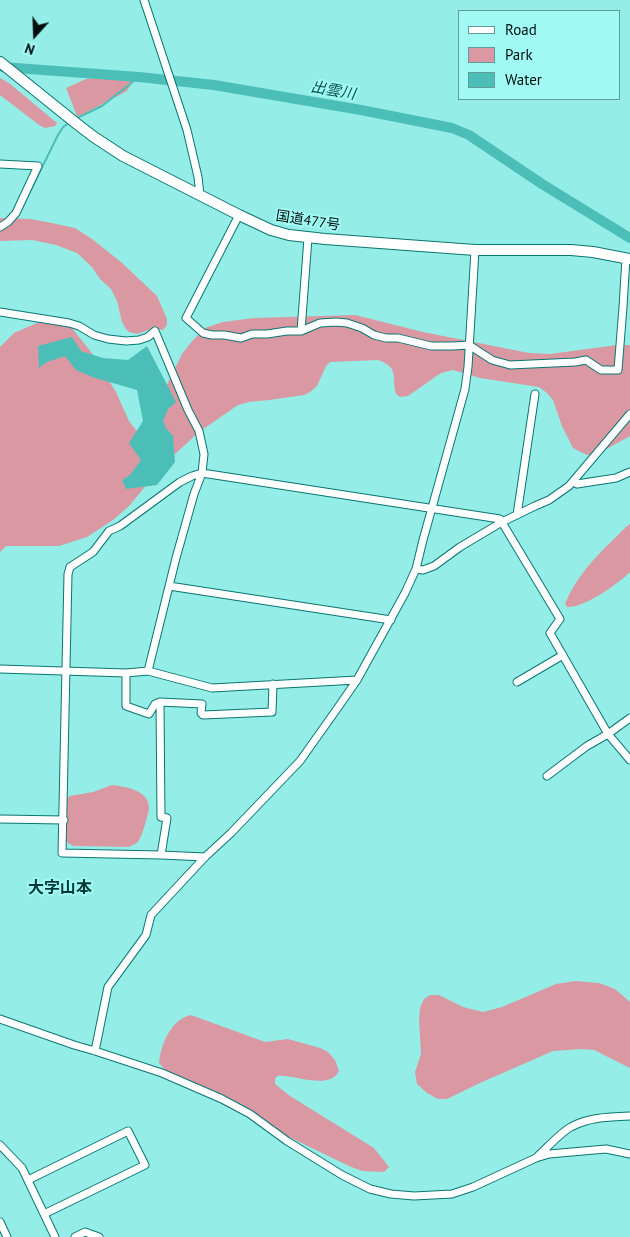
<!DOCTYPE html>
<html>
<head>
<meta charset="utf-8">
<style>
	body { margin:0 }
	#map { position:relative; width:630px; height:1237px; overflow:hidden; background:#94ede7; font-family:"PT Sans",sans-serif }
	canvas { display:block }
	.legend { position:absolute; left:458px; top:10px; width:162px; height:90px; box-sizing:border-box; background:#a1faf4; border:1px solid #619c98; margin:0; padding:6px 9px; list-style:none; font-size:15px; color:#000f0e }
	.legend li { display:flex; align-items:center; gap:10px; height:25px }
	.legend b { width:25px; border:1px solid #619c98 }
	.north { position:absolute; left:10px; top:10px; width:50px; height:50px; -webkit-text-stroke:4px #a1faf4; paint-order:stroke; rotate:200deg; font-size:14px; font-weight:700; line-height:20px; text-align:center; color:#000f0e }
	.north::after { content:''; display:block; margin:auto; width:18px; height:22px; background:#000f0e; clip-path:polygon(50% 0,100% 100%,50% 72%,0 100%) }
</style>
</head>
<body>
<div id="map">
<canvas width="630" height="1237"></canvas>
<ul class="legend">
<li><b style="height:6px;background:#fff"></b>Road</li>
<li><b style="height:14px;background:#da99a2"></b>Park</li>
<li><b style="height:14px;background:#4cbeb8"></b>Water</li>
</ul>
<div class="north">N</div>
</div>
<script>
const g = document.querySelector('canvas').getContext('2d');
g.lineJoin = 'round';
function fill(path, color) {
  g.fillStyle = color;
  g.fill(path, 'evenodd');
}
function trace(path, color, width, dash) {
  g.strokeStyle = color;
  g.lineWidth = width;
  g.lineCap = dash ? 'butt' : 'round';
  g.setLineDash(dash || []);
  g.stroke(path);
}
function write(font, color, halo, rows, align = 'center') {
  g.font = font + ' "PT Sans","Noto Sans JP",sans-serif';
  g.lineWidth = 4;
  g.setLineDash([]);
  g.textBaseline = 'middle';
  g.strokeStyle = halo;
  g.fillStyle = color;
  for (const [text, x, y, turn = 0] of rows) {
    g.save();
    g.translate(x, y);
    g.rotate((+turn || 0) * Math.PI / 180);
    g.textAlign = isNaN(turn) ? turn : align;
    if (halo) g.strokeText(text, 0, 0);
    g.fillText(text, 0, 0);
    g.restore();
  }
}
fill(new Path2D(`
	M0,78L9,83L57,123L55,126L45,128L39,125L0,95Z
	M97,78L133,81L127,91L82,115L77,116L66,88L86,79Z
	M0,218L30,219L52,223L75,228L92,239L121,262L157,296L167,319V325L163,330L155,328L137,334L129,332L126,329L122,322L117,301L111,289L100,279L92,267L77,253L56,245L32,240L0,241Z
	M355,315L423,332L529,353L550,354L617,345H630V436L596,455H587L573,448L562,426L553,400L547,393L539,387L480,378L453,370L441,373L408,396L400,397L396,394C391,376 400,368 378,360L330,362L326,366L317,386L310,392L304,395L269,400L249,402L238,405L199,432L163,465L129,506L113,520L87,537L59,546H6L0,552V347L14,333L37,323L54,319L71,327L91,352L116,392L129,421L136,430L144,431L182,354L193,340L205,328L223,322L254,318Z
	M630,524V572C619,583 583,609 567,607L565,604C575,578 596,556 615,538C620,533 624,528 630,524Z
	M112,785C123,786 139,789 146,798C148,801 149,805 149,809C148,814 142,837 139,840C137,844 132,845 129,847L77,846C72,846 70,845 66,841L61,810L65,800L70,796L93,792Z
	M576,981L599,983L615,989L630,1002V1068L594,1050L582,1049L553,1051L480,1083L447,1099H438L427,1093L417,1084L415,1072L421,1054L419,1020L420,1008L424,999L430,995H439L463,1007L483,1012L502,1007L556,984Z
	M191,1015L265,1042L288,1039L320,1048L328,1052L335,1060L339,1071C329,1091 294,1074 277,1076L275,1079V1084L290,1096L374,1148L389,1167L384,1172L362,1171L349,1166L227,1107L170,1075L159,1063C161,1044 171,1019 191,1015Z`), '#da99a2');
fill(new Path2D(`
	M72,337L81,351L103,358L128,360L147,346L176,402L168,409L163,421L166,428L173,436L175,462L157,485L126,489L122,480L130,475L141,460L129,443L143,421L137,390L92,377L76,370L65,356L47,362L39,368L38,346Z`), '#4cbeb8');
trace(new Path2D(`
	M77,118L102,106L139,77
	M20,212L58,135L63,127L69,123`), '#4cbeb8', 2);
trace(new Path2D(`
	M2,67L139,77L214,85L361,110L452,128L469,135L542,184L630,238`), '#4cbeb8', 10);
const minor = new Path2D(`
	M144,0L187,130L198,177L200,195
	M0,164L38,166L16,213L8,222L0,227
	M239,215L186,318L203,333L212,335H224L241,338L252,334H267L287,331H301L320,323L336,322L347,323L362,328L374,335L386,338H398L431,346H453L469,345L492,360L510,365L575,362L586,360L601,370H618L623,307L626,258
	M0,312L69,323L79,326L94,335L108,339L126,341L139,340L148,337L155,331L188,410L199,431L204,454L202,473L194,494L176,558L148,671
	M301,331L308,238
	M574,481L577,484L616,478L630,472
	M517,515L535,394
	M416,569L423,540L465,389L468,367L475,250
	M169,586L391,620
	M0,669L126,673L148,671L212,688L357,680
	M126,673V706L149,714L155,704L160,702L202,704L201,713L203,715L272,712L273,684
	M517,682L563,655
	M160,702L161,817L167,818L161,855
	M547,776L587,746L608,734L630,718
	M0,819L64,820
	M205,857L161,855L62,853L68,574L70,567L93,552L109,531L120,526L180,482L192,476L202,473L500,519L560,619L550,633L608,734L630,760
	M0,1019L74,1045L95,1051L162,1073L222,1099L250,1114L287,1141L342,1175L370,1189L391,1194L414,1196L452,1194L473,1187L536,1158L549,1154L606,1149L630,1154
	M95,1051L108,987L146,935L151,915L205,857L231,833L300,761L339,706L357,680L405,593L416,569L423,570L434,566L460,547L502,522L535,506L549,500L569,486L630,414
	M0,1145L22,1168L55,1237
	M538,1156C546,1149 562,1131 571,1127C589,1117 610,1117 630,1116
	M28,1180L128,1131L145,1165L44,1214
	M0,1222L7,1237
	M75,1237L85,1232L99,1237`);
const highway = new Path2D(`
	M0,62L77,124L94,137L123,156L239,215L271,230L289,235L325,239L475,250H571L593,252L630,259`);
trace(minor, '#097672', 9);
trace(highway, '#097672', 12);
trace(minor, '#fff', 7);
trace(highway, '#fff', 10);
write('14px', '#000f0e', '#a1faf4', [
	["国道477号",308,221,9]
]);
write('italic 15px', '#054c49', '#a1faf4', [
	["出雲川",333,91,10]
]);
write('bold 16px', '#033936', '#a1faf4', [
	["大字山本",60,888]
]);
</script>
</body>
</html>
